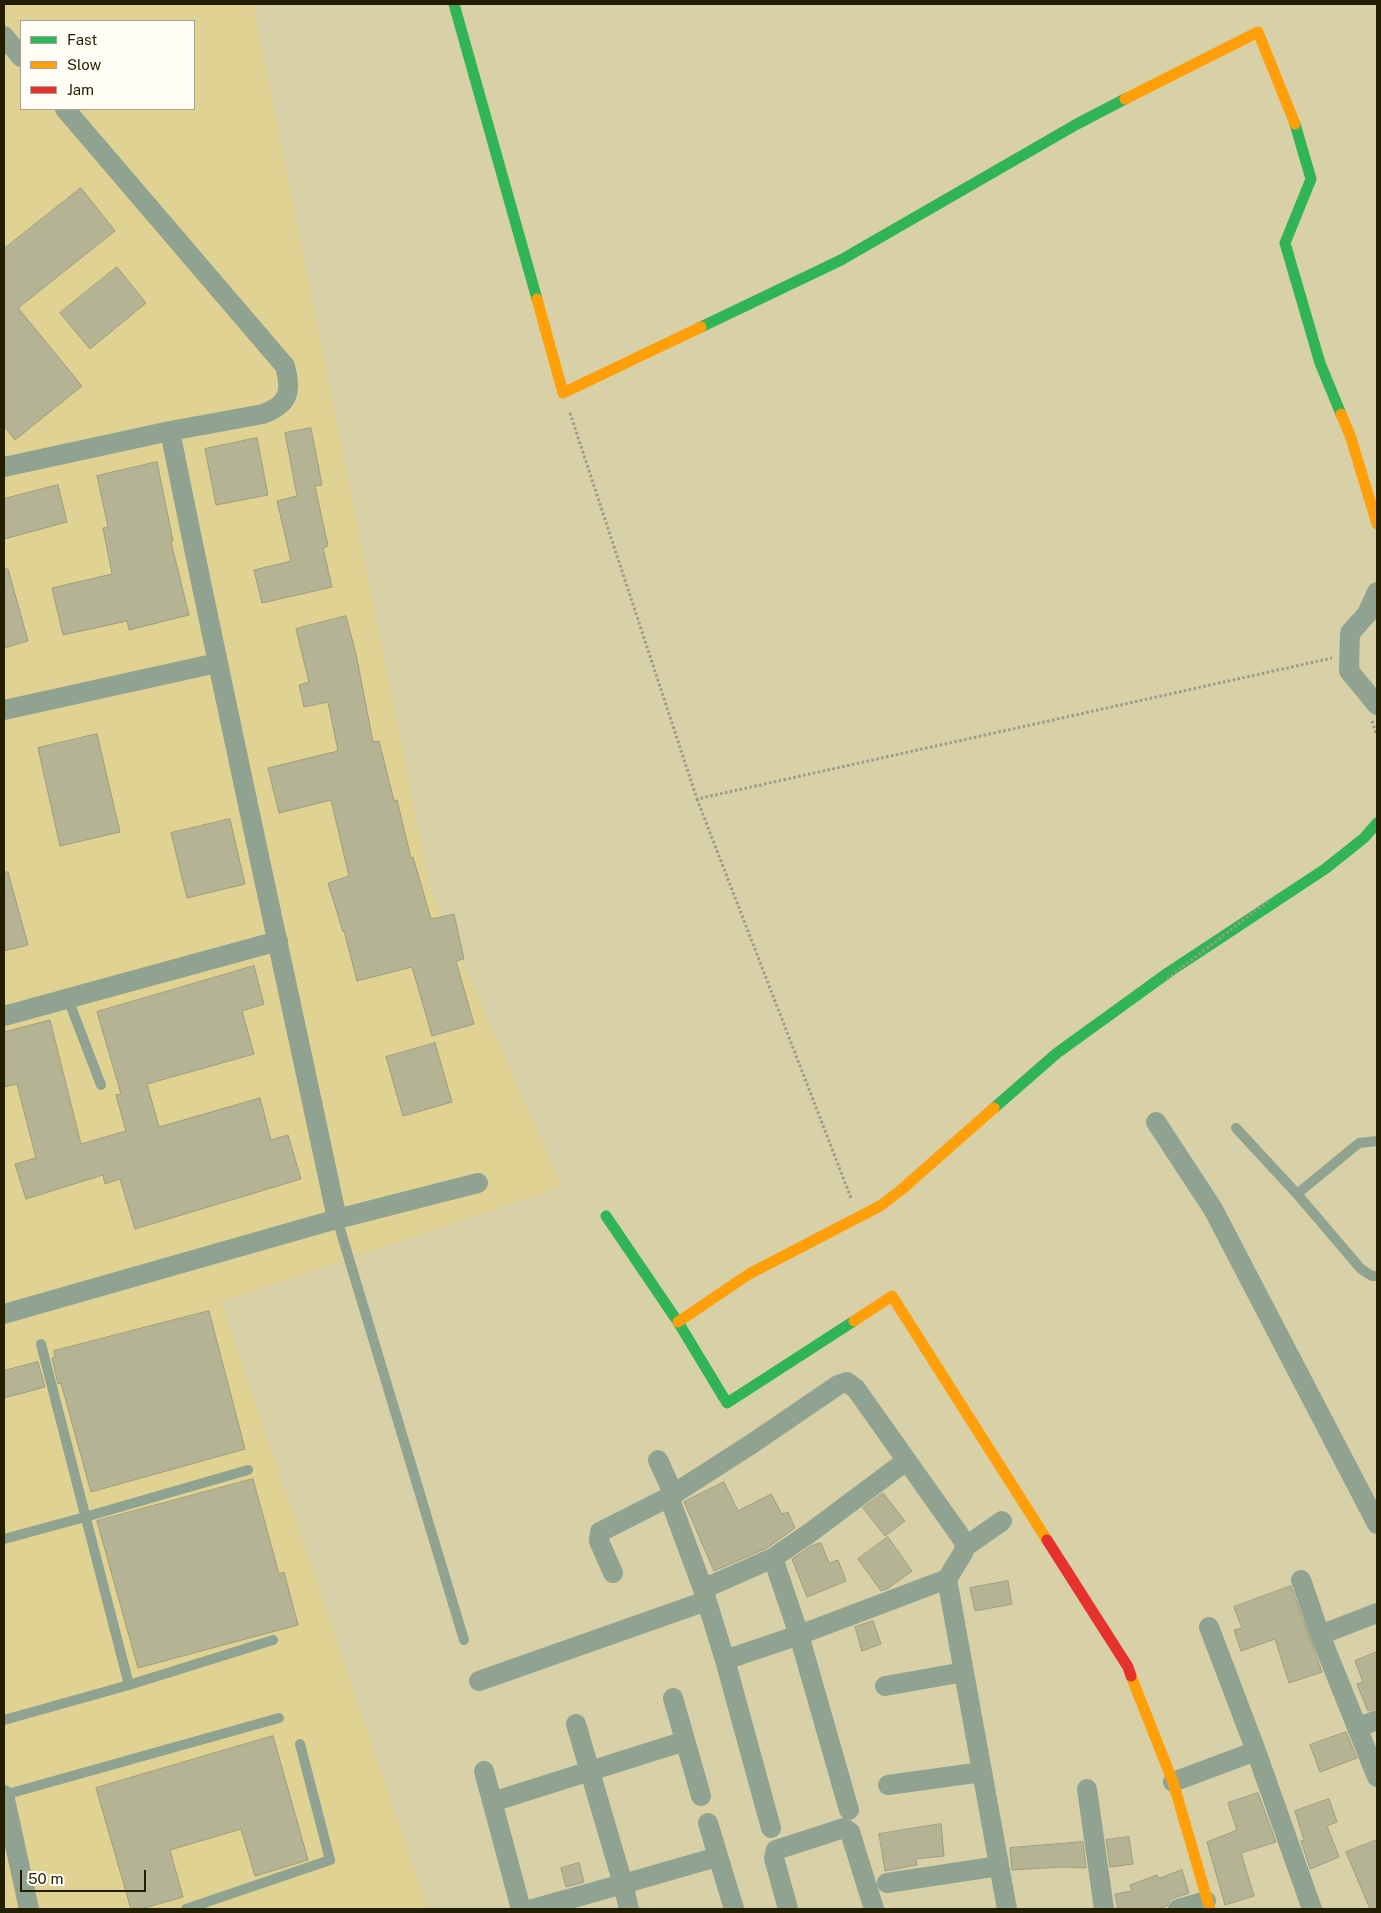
<!DOCTYPE html>
<html>
<head>
<meta charset="utf-8">
<style>
	body { margin:0 }
	#map { position:relative; width:1381px; height:1913px; overflow:hidden; background:#d8d0a7; font-family:"Public Sans",sans-serif }
	canvas { display:block }
	.frame { position:absolute; inset:0; border:5px solid #241e01; pointer-events:none }
	.legend { position:absolute; left:20px; top:20px; width:175px; height:90px; box-sizing:border-box; background:#fffdf6; border:1px solid #a7a494; margin:0; padding:6px 9px; list-style:none; font-size:15px; color:#241e01 }
	.legend li { display:flex; align-items:center; gap:10px; height:25px }
	.legend b { width:25px; border:1px solid #a7a494 }
	.scale { position:absolute; left:20px; top:1870px; width:126px; height:22px; box-sizing:border-box; border:2px solid #241e01; border-top:0; padding-left:6px; font-size:15px; line-height:18px; white-space:nowrap; color:#241e01; -webkit-text-stroke:4px #fffdf6; paint-order:stroke }
</style>
</head>
<body>
<div id="map">
<canvas width="1381" height="1913"></canvas>
<div class="frame"></div>
<ul class="legend">
<li><b style="height:6px;background:#30b455"></b>Fast</li>
<li><b style="height:6px;background:#ff9f0a"></b>Slow</li>
<li><b style="height:6px;background:#e5322d"></b>Jam</li>
</ul>
<div class="scale">50 m</div>
</div>
<script>
const g = document.querySelector('canvas').getContext('2d');
g.lineJoin = 'round';
function fill(path, color) {
  g.fillStyle = color;
  g.fill(path, 'evenodd');
}
function trace(path, color, width, dash) {
  g.strokeStyle = color;
  g.lineWidth = width;
  g.lineCap = dash ? 'butt' : 'round';
  g.setLineDash(dash || []);
  g.stroke(path);
}
fill(new Path2D(`
	M4,4H253L431,892L562,1186L221,1302L428,1909H4ZM21,21H194V109H21Z`), '#dfd293');
const building = new Path2D(`
	M81,188L115,231L18,308L82,386L15,440L4,426V249Z
	M117,267L146,303L90,349L60,313Z
	M311,428L322,485L315,486L328,546L323,548L332,587L262,603L254,570L291,561L277,501L297,496L285,433Z
	M257,438L268,495L216,505L205,449Z
	M157,462L173,541L171,542L189,615L129,630L127,621L63,635L52,588L112,574L103,528L108,527L97,476Z
	M58,485L67,522L4,539V499Z
	M4,569H8L28,641L4,648Z
	M346,616L356,654L373,742L379,741L394,801L397,800L411,858L413,857L431,919L454,914L464,959L456,961L474,1024L432,1036L412,967L357,981L344,931L343,932L328,883L349,876L331,800L279,813L268,768L338,751L328,702L304,707L299,685L309,682L296,629Z
	M97,734L120,832L60,846L38,748Z
	M230,819L245,884L187,898L171,833Z
	M4,872H8L28,945L4,951Z
	M254,966L264,1004L242,1011L254,1054L147,1084L159,1127L260,1098L271,1140L288,1135L301,1179L135,1229L120,1179L105,1184L103,1175L26,1199L15,1164L36,1158L17,1084L4,1087V1032L50,1020L81,1144L126,1131L116,1095L121,1094L97,1012Z
	M435,1043L452,1102L403,1116L386,1057Z
	M209,1311L245,1449L91,1492L61,1383L58,1384L52,1358L55,1357L54,1351Z
	M38,1362L45,1387L4,1398V1371Z
	M253,1479L279,1574L284,1572L298,1625L138,1668L97,1521Z
	M724,1482L738,1511L771,1494L782,1514L788,1512L795,1528L767,1548L714,1571L684,1502Z
	M883,1493L905,1521L885,1536L863,1508Z
	M888,1537L912,1571L887,1589L881,1591L858,1559Z
	M821,1543L829,1563L838,1560L846,1581L807,1597L792,1559L811,1546Z
	M1008,1581L1012,1604L975,1611L970,1588Z
	M1291,1586L1322,1672L1289,1683L1275,1639L1241,1651L1234,1630L1242,1628L1234,1607Z
	M873,1621L881,1644L862,1651L855,1627Z
	M1377,1652V1708L1368,1711L1357,1684L1363,1682L1355,1661Z
	M1346,1732L1357,1758L1320,1772L1310,1745Z
	M273,1736L308,1860L255,1876L241,1829L170,1850L183,1897L141,1909H131L96,1788Z
	M1258,1793L1276,1842L1241,1853L1254,1896L1225,1905L1207,1842L1237,1830L1228,1803Z
	M1329,1799L1337,1822L1327,1826L1339,1857L1310,1869L1301,1841L1304,1840L1295,1811Z
	M941,1824L944,1856L916,1859L917,1865L885,1871L879,1834Z
	M1129,1837L1133,1864L1110,1867L1106,1840Z
	M1377,1840V1909H1370L1346,1852Z
	M1083,1842L1086,1868L1061,1867L1012,1870L1010,1848Z
	M579,1863L584,1882L566,1887L561,1868Z
	M1182,1870L1189,1893L1174,1898L1170,1900L1167,1906L1157,1909H1118L1115,1894L1132,1891L1130,1885L1157,1875L1159,1878Z`);
fill(building, '#b4b393');
trace(building, '#9e9d7d', 1);
trace(new Path2D(`
	M570,413L697,799L1332,658
	M1372,721L1377,736
	M697,799L851,1198`), '#979d88', 3, [2.5, 2.5]);
trace(new Path2D(`
	M68,999L101,1085
	M1236,1128L1297,1194L1359,1143L1377,1141
	M1297,1194L1361,1269L1372,1276H1377
	M337,1219L464,1640
	M41,1344L129,1685
	M4,1539L85,1517L248,1470
	M4,1720L129,1685L273,1640
	M4,1795L279,1718
	M186,1909L330,1860L300,1744`), '#90a391', 10);
trace(new Path2D(`
	M4,36L21,57
	M170,431C223,695 281,956 337,1219
	M4,467L170,431L263,414C289,404 292,392 285,366L65,109
	M1377,592L1367,614L1350,633L1349,671L1377,705
	M4,710L217,663
	M4,1016L278,941
	M1156,1122L1213,1209L1377,1524
	M4,1314L337,1219L478,1183
	M847,1382L856,1389L963,1540L965,1547L963,1553L947,1579L799,1635L725,1660L703,1589L669,1497L753,1443L838,1385Z
	M658,1460L674,1495
	M965,1547L1002,1521
	M773,1558L799,1635L849,1810
	M613,1573L599,1541L600,1532L669,1497
	M947,1579L1007,1909
	M1301,1580L1320,1635L1377,1777
	M703,1589L773,1558L811,1532L906,1461
	M1209,1627L1256,1751L1312,1909
	M1320,1635L1377,1613
	M725,1660L771,1828
	M479,1681L706,1601
	M885,1686L964,1672
	M673,1698L701,1796
	M576,1724L623,1884L717,1857
	M1357,1728L1377,1720
	M484,1771L521,1909
	M1173,1782L1256,1751
	M888,1785L982,1772
	M1087,1789L1104,1909
	M4,1795L29,1909
	M492,1802L685,1741
	M708,1823L734,1909
	M887,1883L999,1866
	M533,1909L623,1884L629,1909
	M788,1909L774,1858L776,1850L844,1828L850,1832L874,1909
	M1178,1909L1206,1901`), '#90a391', 20);
trace(new Path2D(`
	M454,4L537,299
	M1295,124L1311,179L1285,243L1320,363L1341,414
	M701,327L841,260L1077,124L1125,99
	M994,1108L1057,1053L1169,972L1325,869L1364,838L1377,823
	M606,1216L678,1322L727,1403L854,1321`), '#30b455', 11);
trace(new Path2D(`
	M1125,99L1258,32L1295,124
	M537,299L563,393L701,327
	M1341,414L1350,435L1377,524
	M854,1321L892,1296L1047,1540
	M678,1322L749,1274L880,1206L901,1190
	M1131,1676L1173,1782L1210,1909`), '#ff9f0a', 11);
trace(new Path2D(`
	M1047,1540L1128,1667L1131,1676`), '#e5322d', 11);
trace(new Path2D(`
	M1167,979L1268,901`), '#979d88', 3, [2.5, 2.5]);
trace(new Path2D(`
	M901,1190L994,1108`), '#ff9f0a', 11);
</script>
</body>
</html>
